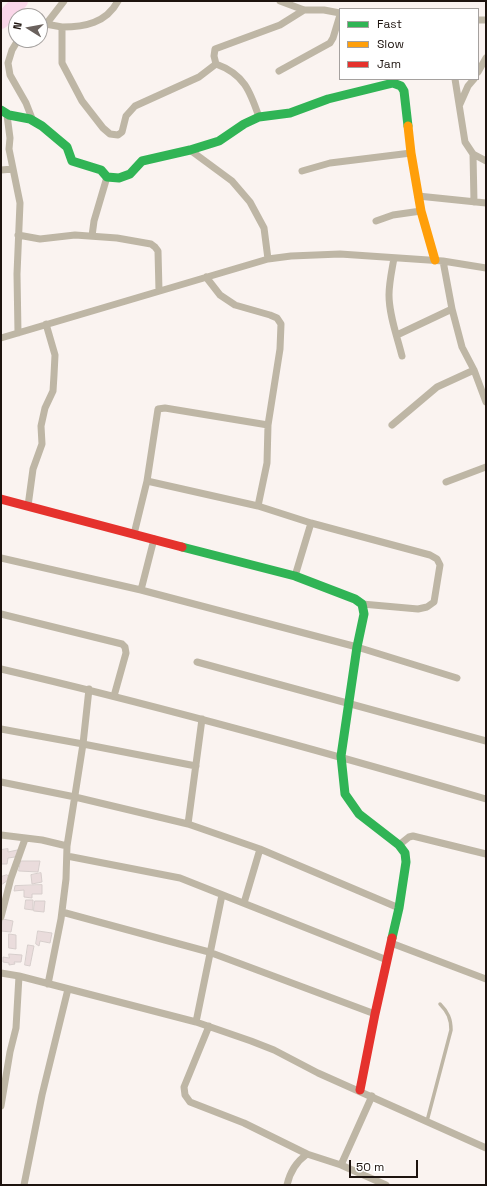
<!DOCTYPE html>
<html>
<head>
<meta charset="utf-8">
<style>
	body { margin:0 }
	#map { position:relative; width:487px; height:1186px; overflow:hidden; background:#faf3f0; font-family:"Space Grotesk",sans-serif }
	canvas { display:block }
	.frame { position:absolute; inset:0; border:2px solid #1d130e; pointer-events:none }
	.legend { position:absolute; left:339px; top:8px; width:140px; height:72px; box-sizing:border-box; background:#fff; border:1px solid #a5a19f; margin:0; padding:5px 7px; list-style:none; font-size:12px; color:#1d130e }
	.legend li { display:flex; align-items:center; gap:8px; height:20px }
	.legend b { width:20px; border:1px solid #a5a19f }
	.north { position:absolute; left:8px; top:8px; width:40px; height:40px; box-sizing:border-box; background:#fff; border:1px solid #a5a19f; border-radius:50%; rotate:281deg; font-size:11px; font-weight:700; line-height:16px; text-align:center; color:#1d130e }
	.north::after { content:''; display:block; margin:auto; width:14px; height:18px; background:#6a615d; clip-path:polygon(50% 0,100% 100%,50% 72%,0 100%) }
	.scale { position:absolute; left:349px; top:1160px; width:69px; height:18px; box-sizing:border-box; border:2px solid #1d130e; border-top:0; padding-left:5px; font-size:12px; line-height:14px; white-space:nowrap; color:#1d130e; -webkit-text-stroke:3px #fff; paint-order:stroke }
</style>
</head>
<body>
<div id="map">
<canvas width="487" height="1186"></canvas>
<div class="frame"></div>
<ul class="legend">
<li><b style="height:5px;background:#30b455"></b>Fast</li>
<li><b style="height:5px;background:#ff9f0a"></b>Slow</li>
<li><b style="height:5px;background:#e5322d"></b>Jam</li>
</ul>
<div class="north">N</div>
<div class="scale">50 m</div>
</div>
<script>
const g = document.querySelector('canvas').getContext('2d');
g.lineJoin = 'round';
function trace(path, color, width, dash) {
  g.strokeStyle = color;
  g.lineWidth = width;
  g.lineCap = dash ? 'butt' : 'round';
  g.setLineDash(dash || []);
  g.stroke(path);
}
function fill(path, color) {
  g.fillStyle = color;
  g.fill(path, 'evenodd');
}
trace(new Path2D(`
	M1,21L20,1`), '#fad7e9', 16);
const building = new Path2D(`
	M8,849V852L22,849L15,857L8,858L7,864H1V850Z
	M21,861H40L38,872L19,871Z
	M41,873L42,882L32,884L31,875Z
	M7,875L11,878L1,885V877Z
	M42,885V894H32V898L24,897V890L14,891L15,886Z
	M26,900H33V910L25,909Z
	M35,901H45L44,912L34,911Z
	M3,919L13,921L11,932L1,931Z
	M38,931L52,933L50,943L40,941L39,946L36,944Z
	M9,934L16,935V949L9,948Z
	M28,945L34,946L30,966L25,965Z
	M9,954L22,955L21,962H14L15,964L9,965V963L3,962V957L9,958Z`);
fill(building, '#eadcdc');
trace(building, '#d7cecc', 1);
trace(new Path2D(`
	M427,1121L451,1030C451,1019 448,1012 440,1004`), '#beb6a5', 3.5);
trace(new Path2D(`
	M280,1L304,10H324L340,13
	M478,20H486
	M40,23L62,27V63L82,101L103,128L110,134L118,135L122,132L126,116L135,106L199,77L216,64
	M47,23L64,1
	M62,27C85,27 106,23 118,1
	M18,40L12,50L8,63L10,75L26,103L33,121
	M279,71L330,43L333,38L340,15
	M478,72L486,58
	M455,79L465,142L473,154L486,161
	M460,104L468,86L474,79
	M7,115L10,138L9,149L20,203L17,274L18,333
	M259,117C250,91 244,74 216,64L214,56L215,49L280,25L304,10
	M190,150L232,181L250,202L264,228L268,259
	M473,154L474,202
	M1,170L13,169
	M302,171L330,163L411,153
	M418,196L486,203
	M376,221L393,215L421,211
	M18,235L40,239L75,235L117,238L151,244L155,247L158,251L159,291
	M92,236L94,221L107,177
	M394,258C392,270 389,283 389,295C389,315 397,336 402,356
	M443,261L452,309L462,347L474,370L486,402
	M206,277L220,295L235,305L270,315L277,318L281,324L280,349L268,425L267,463L258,506
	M397,335L452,309
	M1,338L268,259L291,256L340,254L443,261L486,268
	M392,425L437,387L474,370
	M147,481L258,506L311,523L430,555L437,559L440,565L434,602L427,607L418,609L362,604
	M446,482L486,467
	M28,506L33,469L42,444L41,426L45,408L53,391L54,375L55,355L46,324
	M134,534L147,481L158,409L165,408L268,425
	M1,558L141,590L357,647L457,678
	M295,576L311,523
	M141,590L154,539
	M1,614L122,644L125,647L126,653L114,696
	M197,662L486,741
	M1,669C164,707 325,752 486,799
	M1,729L83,744L196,766
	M1,782L75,797L188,824L202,719
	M188,824L260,849L399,908
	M1,835L42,840L67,846
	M399,845L409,837L413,836L486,854
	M67,856L180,878L387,960
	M244,903L260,849
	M62,912L209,952L375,1014
	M1,917L11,878L25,839
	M391,943L486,979
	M1,973L19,976L196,1022L251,1041L274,1050L318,1073L486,1148
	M48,984L61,919L66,879L67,846L83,744L89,689
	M196,1022L222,895
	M209,1026L184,1087L185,1095L190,1102L244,1123L307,1154L341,1165L386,1185
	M1,1106L10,1052L16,1028L19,976
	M341,1165L372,1096
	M24,1185L42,1095L68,989
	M287,1185C290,1171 296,1162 307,1154`), '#beb6a5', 7);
trace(new Path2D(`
	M1,110L9,115L30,119L42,126L67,147L72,161L101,170L107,177L119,178L130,174L142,161L190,150L219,141L244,124L259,117L290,113L328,99L393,83L401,86L404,91L408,126
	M182,547L295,576L355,599L362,604L364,614L357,647L341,756L345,794L359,814L399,845L405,853L406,862L399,908L392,938`), '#30b455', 9);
trace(new Path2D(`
	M408,126L411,153L421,211L435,260`), '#ff9f0a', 9);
trace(new Path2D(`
	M1,499L182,547
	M360,1090L375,1014L392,938`), '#e5322d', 9);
</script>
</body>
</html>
